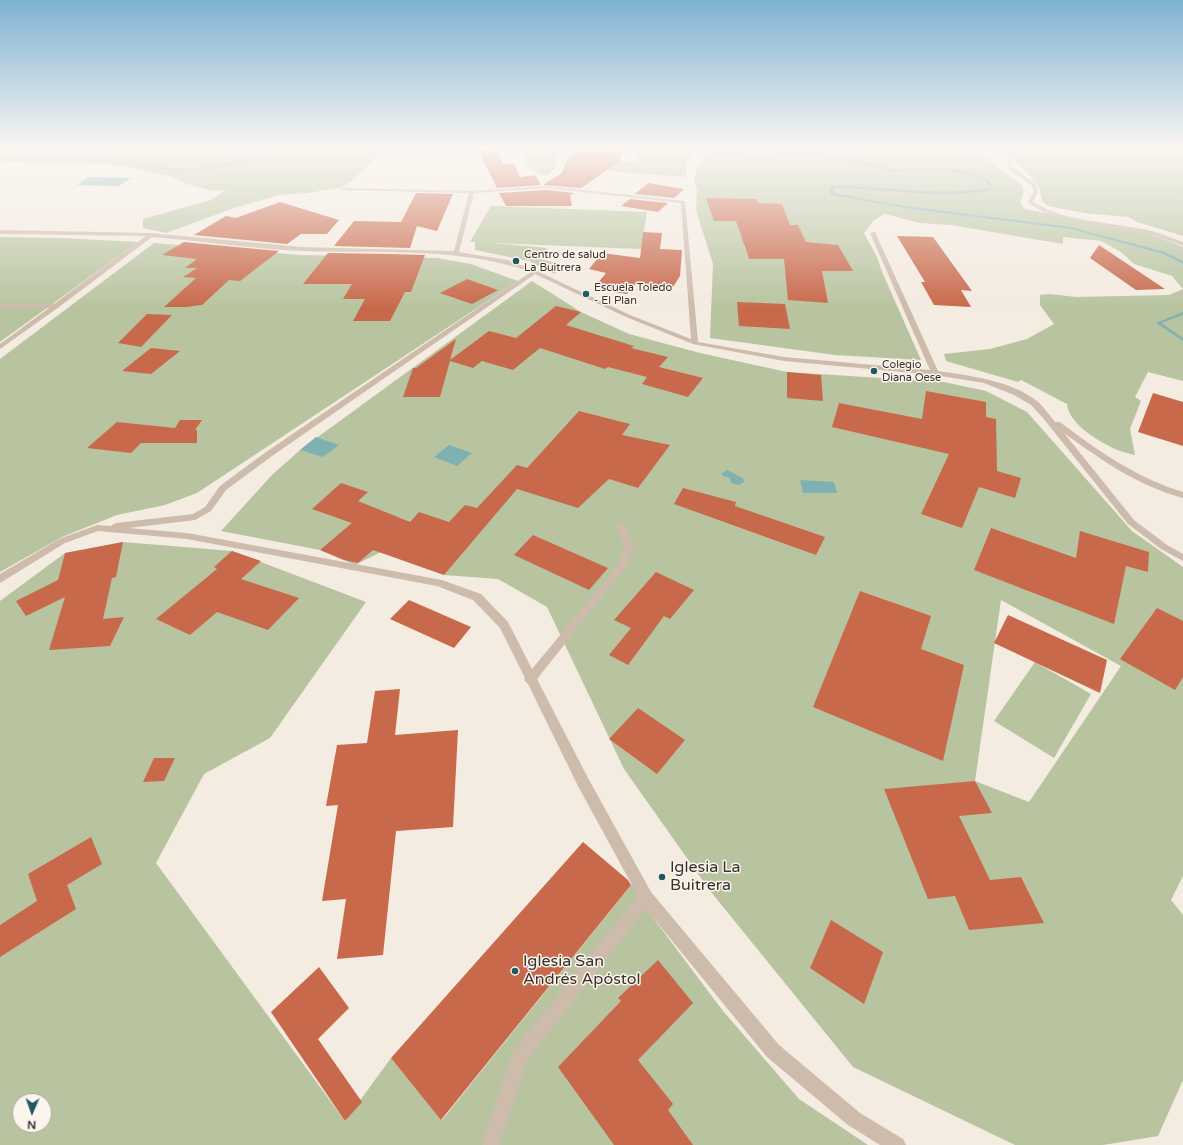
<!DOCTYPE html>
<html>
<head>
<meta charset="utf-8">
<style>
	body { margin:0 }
	#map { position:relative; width:1183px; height:1145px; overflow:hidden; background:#f4ebe1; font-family:"Varela Round",sans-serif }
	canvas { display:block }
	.north { position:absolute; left:12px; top:1093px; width:40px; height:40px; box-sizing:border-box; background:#fbf5ee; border:1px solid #aea6a0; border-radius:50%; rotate:182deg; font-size:11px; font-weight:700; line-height:16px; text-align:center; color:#3b302b }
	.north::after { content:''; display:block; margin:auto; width:14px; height:18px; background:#1f5a5e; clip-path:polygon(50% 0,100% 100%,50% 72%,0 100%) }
</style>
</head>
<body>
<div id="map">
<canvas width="1183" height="1145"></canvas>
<div class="north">N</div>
</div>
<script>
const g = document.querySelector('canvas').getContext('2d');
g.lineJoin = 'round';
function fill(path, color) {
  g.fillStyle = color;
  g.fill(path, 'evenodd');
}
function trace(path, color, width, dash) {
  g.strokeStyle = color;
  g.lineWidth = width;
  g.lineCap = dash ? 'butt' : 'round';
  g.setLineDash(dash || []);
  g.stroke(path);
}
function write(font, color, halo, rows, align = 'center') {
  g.font = font + ' "Varela Round",sans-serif';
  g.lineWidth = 3;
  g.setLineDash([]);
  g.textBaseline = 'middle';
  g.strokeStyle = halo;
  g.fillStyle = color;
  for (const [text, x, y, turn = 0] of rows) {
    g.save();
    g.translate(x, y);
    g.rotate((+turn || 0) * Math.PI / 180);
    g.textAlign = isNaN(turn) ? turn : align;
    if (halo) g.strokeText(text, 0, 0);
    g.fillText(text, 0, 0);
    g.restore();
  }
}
fill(new Path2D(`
	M0,148H386L352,181L342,187L308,193L279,195L234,208L166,233L143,228V219L211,200L226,190L213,191L187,184L166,175L109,164L4,162L0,160Z
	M521,148H561L555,168L547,176C528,170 526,166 521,148Z
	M600,148H693L695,154L687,160L686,177L617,172L602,169L611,162L637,161L639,154L599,152Z
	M709,148H843L979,155L986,158L1022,185L1024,192L1020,202L1025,209L1120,227L1150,234L1183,247V381L1148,372L1135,397L1141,401L1130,429L1135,455C1127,453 1117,451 1109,446C1094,438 1069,423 1067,404L1021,380L1018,382L946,361L944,354L990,349L1027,339L1054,324L1040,305V295L1050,294L1076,297L1169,295L1183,289L1172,276L1134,264L1121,252L1101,241L1063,237V244L951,225L920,223L885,214L873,221L864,233L877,257L883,274L921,360L835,355L710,338L713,264L696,210L697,191L694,179L697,168L706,154L709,153L707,151ZM744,246H761L789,259H749Z
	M959,148H1183V236L1137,222L1128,217L1084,213L1048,206L1042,201L1039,188L1027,172L1012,159L999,152Z
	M491,206L647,212L641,249L493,243L548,248L541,259L566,266L554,274L529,261L475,250V242H470Z
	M0,237L62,238L138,242L0,342Z
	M154,243L301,255L437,258L471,264L518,281L197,493L165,505L117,515L62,537L0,572V359Z
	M532,281L581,312L629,334L700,353L787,372L944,382L986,391L1027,412L1132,531L1183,567V876L1171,900L1183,915V1080L1158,1136L1103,1145H1015L853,1067L711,892L624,769L547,607L498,579L444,575L381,552L355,565L320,550L221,531L272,475L300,450ZM1001,600L1121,666L1029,802L975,781Z
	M123,542L232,551L366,602L270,738L204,774L156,863L345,1121L391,1058L442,1120L632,884L648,911L723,1011L799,1099L868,1145H0V601L65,553ZM20,1101H44V1125H20Z
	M1035,662L1091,694L1054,758L994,721Z`), '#b8c4a0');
fill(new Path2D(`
	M89,177L131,178L119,186L77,185Z
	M316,437L339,445L323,457L300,450Z
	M449,445L472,453L457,466L434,457Z
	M727,470L743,478L744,482L739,485L731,483L730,478L723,476L721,474Z
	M800,480L834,482L837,493H803Z`), '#7fb0b2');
fill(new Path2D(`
	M11,148H13L23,156L127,161L156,167L185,169H199L226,164L252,154L263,148H266C236,170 194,174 158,169C147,168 137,164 125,163C91,161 56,160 22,158Z
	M658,148L762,155L783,152L835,154L893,170L917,168H939L972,172L989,180L992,190C939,200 886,188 833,188L834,193L904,206L1071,227L1165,252L1183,261V264L1163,254L1071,229L904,208L831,195L829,187L831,186C884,186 936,197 989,188L987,182L971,174L939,170H917L893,172L835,156L783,154L762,157L659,149Z
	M1183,312V315L1161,323L1183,338V341L1156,323Z`), '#7fb0b2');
fill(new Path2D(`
	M579,148H624L619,162L581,188L543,185L562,173L567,159H570L574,151L578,152Z
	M498,149L503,164L514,163L520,177L535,175L541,185L497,188L478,150Z
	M648,183L684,189L674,198L635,194Z
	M546,190L574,193L570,195L572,206H506L499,193Z
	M416,193L453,194L437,231L417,226L410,248L334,246L354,221L401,222Z
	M706,198L757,199L758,203L782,204L790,225H798L806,242L838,245L853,271H822L828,303L788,300L784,259H749L736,221H714Z
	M630,199L668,203L658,212L621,206Z
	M280,202L339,220L327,234H301L287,244L194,235L226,216L236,218Z
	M643,232L662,233L660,249L682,250L680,276L671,290L635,284L627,294L593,289L606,273L589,269L602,253L640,258Z
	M897,236L933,237L972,291L961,290L971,307L934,305L921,282H925Z
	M184,242L246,248L279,251L240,281L229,280L202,305L186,307H164L196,278L183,277L197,268H185L197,259L162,255Z
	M1099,245L1165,289L1136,290L1090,258Z
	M328,253L389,254L425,255L411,292H405L390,321H353L365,299H343L352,284H303Z
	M467,279L498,290L472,304L440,293Z
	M737,302L785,304L790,329L739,326Z
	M556,306L581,312L566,325L634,346L631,348L668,357L659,367L703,378L688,397L642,384L647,377L608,367L605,369L540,348L513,370L482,361L473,368L450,361L440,397H403L413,368H416L456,339L450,360L489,331L516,338Z
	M147,314L172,315L141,347L118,343Z
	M151,348L180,351L151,374L122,371Z
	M787,372L821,375L823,401L787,398Z
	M926,391L986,402V417L996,419L997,471L1021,478L1015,498L979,487L962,528L921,514L949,454L832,427L839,403L922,419Z
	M1153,393L1183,402V446L1138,432Z
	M579,411L630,424L622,435L670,445L638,488L609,479L578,508L517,489L444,575L373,550L358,563L344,560L320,550L352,523L312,509L341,483L368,492L358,501L410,522L419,512L449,522L465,505L477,508L517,465L527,468Z
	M180,420H202L195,430H197V443H141L131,453L87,448L117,422L175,428Z
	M683,488L736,502L735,506L825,537L816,555L674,504Z
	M991,528L1076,558L1080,531L1149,552L1148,572L1126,566L1114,624L974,570Z
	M533,535L608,568L589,590L514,555Z
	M123,542L116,577L112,578L103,619L124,617L110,646L49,650L65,597L26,616L16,601L58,580L65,553Z
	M232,551L261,561L241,579L299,598L268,630L217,612L190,635L156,619L217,569L214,567Z
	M656,572L694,590L670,619L664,616L628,665L609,655L631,628L614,620Z
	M860,591L931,616L921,649L964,665L943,761L813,707Z
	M409,600L471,627L454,648L390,619Z
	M1157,608L1183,621V677L1175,690L1120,659Z
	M1008,615L1107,660L1100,693L994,643Z
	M400,689L395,735L458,730L453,827L396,831L383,955L337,959L346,899L322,901L338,805L326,806L337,745L367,743L375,691Z
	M638,708L685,740L657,774L609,739Z
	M154,758H175L164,781L143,782Z
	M975,781L992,813L959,816L990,880L1021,877L1044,923L969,930L955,896L928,899L884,789Z
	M91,837L102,864L67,885L76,909L0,957V925L37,901L28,874Z
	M583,842L628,880L631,885L441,1120L391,1058Z
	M831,920L883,952L864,1004L810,968Z
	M658,960L693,1003L638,1060L673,1104L668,1110L693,1145H614L558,1067L621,1001L618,998Z
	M319,967L349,1008L318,1039L362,1102L345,1121L271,1012Z`), '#c8694b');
fill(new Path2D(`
	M860,148L998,149L1010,155L1013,168L1035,183L1038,191L1033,202C1060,221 1115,223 1148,230C1160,233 1172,238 1183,242V246C1171,242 1160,237 1148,234C1119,226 1048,222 1028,202L1034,191L1031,185L1009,170L1006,157L996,151H907Z
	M546,186L685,201L698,342L784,357L930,370L870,233L875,232L938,371C970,376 1010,380 1037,401C1044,407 1049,415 1055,422H1060C1098,451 1137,478 1183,492V498C1138,486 1101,460 1064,433L1134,520L1167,545L1183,554V561L1161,549L1128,524L1043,418L1031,405L1014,395L984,383L935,375L784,361L693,344L626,317L535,274L272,456L226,490L211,511L195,520L129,528L187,533L442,580L481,594L508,622L532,669L618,565L624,546L617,525L622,522L625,523L634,546L627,566L537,679L588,778L651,892L779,1045L860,1113L903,1139L906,1145H880L848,1125L767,1057L646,909L526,1062L500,1145H482L513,1051L638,896L578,786L528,684L524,680L525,678L500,628L473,600L437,586L187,539L98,531L65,543L0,583V574L59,539L97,525L111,526L116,523L193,514L205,507L220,486L266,452L531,272C458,246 379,254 303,251C253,249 202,241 152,237L59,307L0,349V344L49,308H0V304H54L146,236L0,234V230L151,233L301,247L454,251L469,193L341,190L339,189L341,188L472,191ZM546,188L681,203L691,339L630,315L537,271L507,260L459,252L474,193Z`), '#cdbbac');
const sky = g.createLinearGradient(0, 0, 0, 308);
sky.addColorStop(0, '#7eb2d2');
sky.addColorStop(0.48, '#faf6f2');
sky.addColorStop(1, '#faf6f200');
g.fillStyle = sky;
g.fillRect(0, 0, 1183, 308);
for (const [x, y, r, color] of [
	[516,261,4,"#1f5a5e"],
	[586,294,4,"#1f5a5e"],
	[874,371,4,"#1f5a5e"],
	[662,877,4,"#1f5a5e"],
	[515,971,4,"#1f5a5e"]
]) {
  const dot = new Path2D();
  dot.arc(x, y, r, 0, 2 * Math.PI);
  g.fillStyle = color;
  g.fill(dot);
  trace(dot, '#fbf5ee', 1.5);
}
write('11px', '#3b302b', '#fbf5ee', [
	["Centro de salud",524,255],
	["La Buitrera",524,268],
	["Escuela Toledo",594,288],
	["- El Plan",594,301],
	["Colegio",882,365],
	["Diana Oese",882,378]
], 'left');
write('16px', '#3b302b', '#fbf5ee', [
	["Iglesia La",670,868],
	["Buitrera",670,886],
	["Iglesia San",523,962],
	["Andrés Apóstol",523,980]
], 'left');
</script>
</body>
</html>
